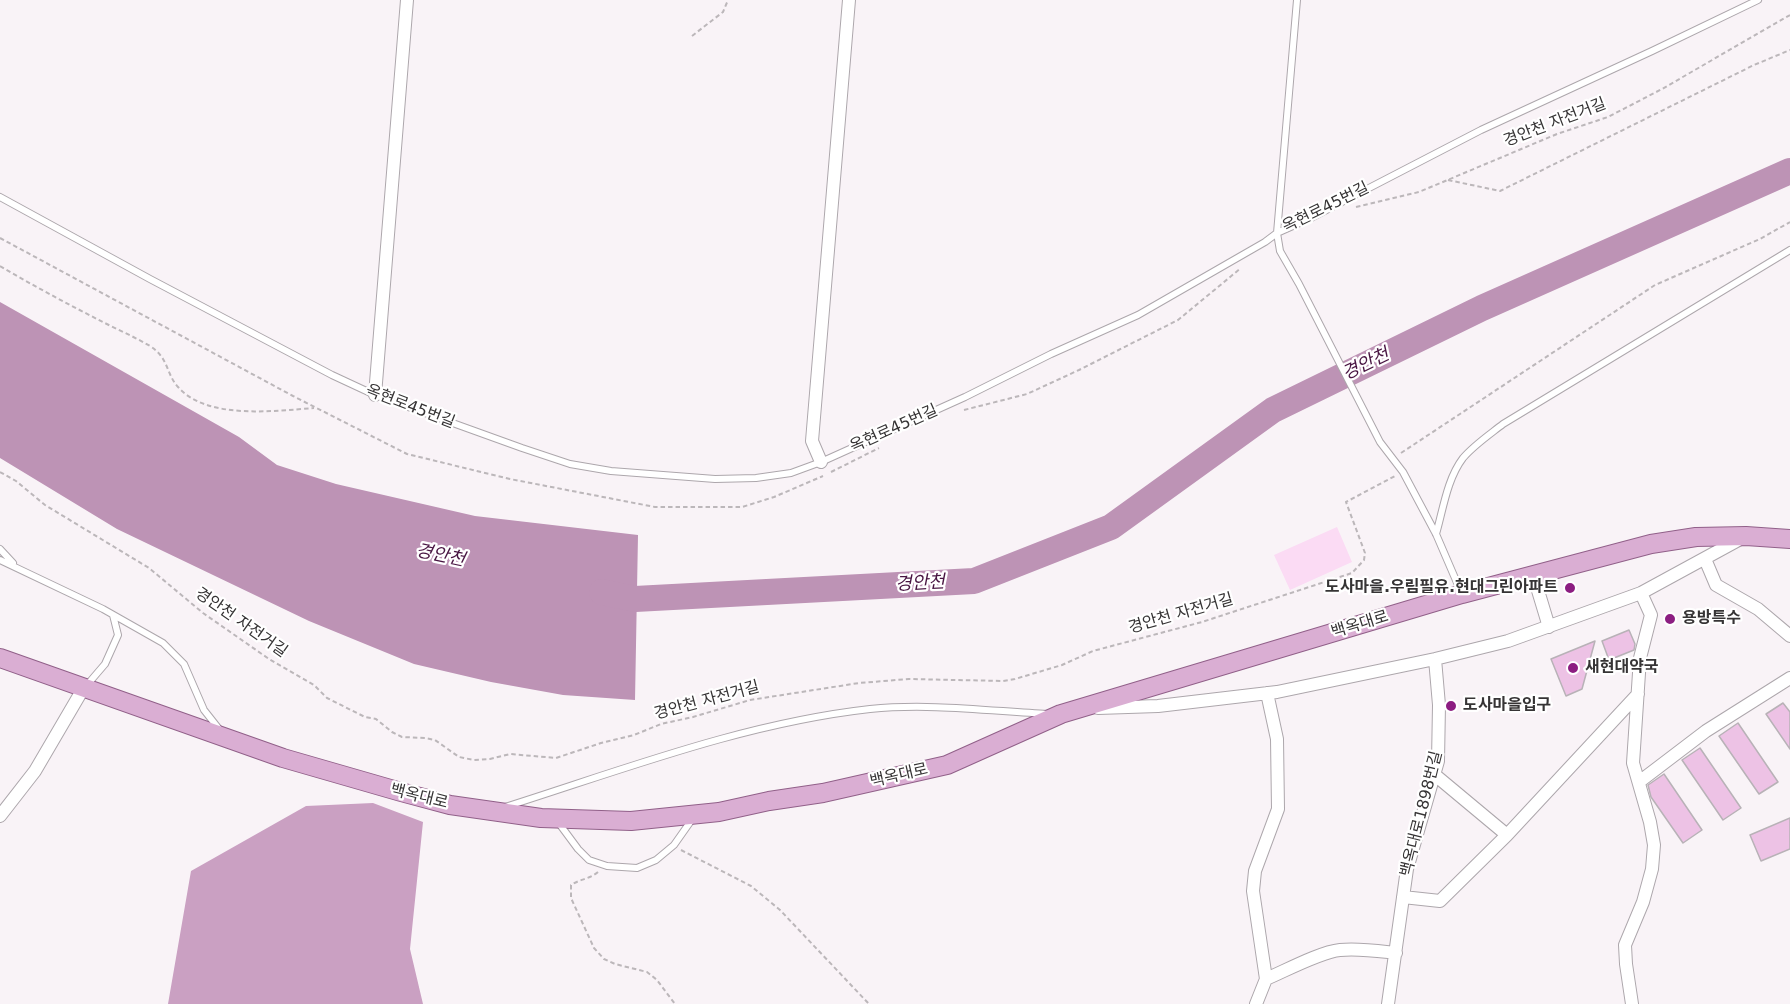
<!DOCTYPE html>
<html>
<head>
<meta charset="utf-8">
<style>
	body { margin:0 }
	canvas { display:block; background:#f9f3f7 }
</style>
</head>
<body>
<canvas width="1790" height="1004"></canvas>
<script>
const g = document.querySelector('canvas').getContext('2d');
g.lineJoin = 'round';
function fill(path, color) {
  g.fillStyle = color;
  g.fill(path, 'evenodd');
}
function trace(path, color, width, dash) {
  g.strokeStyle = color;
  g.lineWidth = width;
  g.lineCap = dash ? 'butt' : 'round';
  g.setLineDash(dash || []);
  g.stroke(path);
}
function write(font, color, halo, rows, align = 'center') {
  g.font = font + ' "DejaVu Sans","Noto Sans KR",sans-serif';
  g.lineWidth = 4.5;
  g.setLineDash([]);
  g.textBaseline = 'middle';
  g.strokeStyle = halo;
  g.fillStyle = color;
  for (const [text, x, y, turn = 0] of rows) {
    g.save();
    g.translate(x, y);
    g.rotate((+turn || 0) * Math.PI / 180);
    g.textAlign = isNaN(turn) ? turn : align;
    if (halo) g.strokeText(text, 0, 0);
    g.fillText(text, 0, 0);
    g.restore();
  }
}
fill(new Path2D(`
	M1337,527L1352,562L1290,590L1274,555Z`), '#fbdbf4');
fill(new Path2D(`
	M373,803L423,822L410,949L423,1004H168L191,871L306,806Z`), '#caa0c2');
fill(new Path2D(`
	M0,302L239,437L277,465L336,484L475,516L638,535L635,700L563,695L491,682L414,664L309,621L117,529L0,458Z`), '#bd93b5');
trace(new Path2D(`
	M602,592L635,599L974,581L1111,527L1273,410L1482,308L1790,171`), '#bd93b5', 26);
const building = new Path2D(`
	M1629,630L1635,644L1634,650L1609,660L1602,641Z
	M1595,641L1582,689L1566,696L1551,659Z
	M1783,703L1790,712V749L1766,714Z
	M1738,723L1778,782L1759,794L1719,736Z
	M1700,748L1741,808L1723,820L1682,760Z
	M1664,774L1702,830L1683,843L1651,797L1648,785Z
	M1790,818V849L1761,861L1750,835Z`);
fill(building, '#edc2e5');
trace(building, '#b8b2b7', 1.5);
const service = new Path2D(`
	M1297,0L1277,233L1280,251L1299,284L1380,442L1403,472L1436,534L1461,592
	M0,197L150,279L332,375L375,395L522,448L570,464L611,471L715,479L756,478L791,473L821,462L965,397L1051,354L1138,315L1265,242L1277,233L1313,217L1481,130L1652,51L1758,0
	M1436,534C1443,510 1447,479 1463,458C1474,445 1489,435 1503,424L1790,250
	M0,549L13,563
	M0,560L103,609L163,643L184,664L204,710L219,729
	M87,685L105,664L118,635L113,615
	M505,807C625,769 745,723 870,709C929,703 990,711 1048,714
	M558,822L578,849L589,860L607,866L637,868L656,860L674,845L693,818`);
const minor = new Path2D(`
	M375,395L407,0
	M821,462L812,441L849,0
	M1705,559L1716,585L1758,609L1790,636
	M1533,574L1549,627
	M1098,708L1158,706L1277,692L1435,659L1508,641L1641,593L1742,538
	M1435,775L1507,835
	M1639,782L1706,731L1790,678
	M0,816L35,771L83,689
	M1403,897L1440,901L1507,835L1638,694
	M1266,979C1285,971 1320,952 1340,950C1358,948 1378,951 1396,953
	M1256,1004L1266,979L1253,891L1255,871L1278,809L1277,739L1267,693
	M1388,1004L1407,869L1438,761L1439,705L1435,659
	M1632,1004L1626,964L1625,945L1643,902L1652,869L1654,845L1650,822L1633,763L1640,658L1651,615L1641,593`);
const primary = new Path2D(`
	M0,658L283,758L401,792L450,805L541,818L631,821L719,812L769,801L823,793L947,765L1061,714L1462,594L1651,544L1696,537L1746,536L1790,539`);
trace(service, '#ada7ac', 8);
trace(minor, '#ada7ac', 14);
trace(primary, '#916089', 20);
trace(new Path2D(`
	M692,36L723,12L728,0
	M1448,180L1500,191L1754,65L1790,50
	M1356,207L1419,192L1557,134L1608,117L1662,89L1790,15
	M0,238L293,396L407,454L510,479L655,507H742L774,497L823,476
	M0,266C32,285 64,302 97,319C114,328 133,336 150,346C169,358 166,374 178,387C207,420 274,411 314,408
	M964,410L1027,394L1079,370L1178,320L1241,268
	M1401,453L1655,285L1760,239L1790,222
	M0,472L16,481L45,505L149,568L203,613L269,659L314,685L327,698L365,717L376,719L392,732L402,737L425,738L435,740L459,757L474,760L490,759L510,754L556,758L601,743L634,735L661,724L693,717L750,700L859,683L909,679L1003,681L1015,679L1062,665L1093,651L1202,622L1352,573L1364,560L1365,553L1346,502L1395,476
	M831,472L879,448
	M681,850L751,886L780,910L869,1004
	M598,872C590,879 580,879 571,885V898L594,948L604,959L615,964L647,972L657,980L675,1004`), '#bcb7ba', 2, [4.5, 3]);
trace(service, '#fff', 6);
trace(minor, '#fff', 12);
trace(primary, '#daaed3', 18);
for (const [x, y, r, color] of [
	[1570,588,6,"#8c1d81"],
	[1670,619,6,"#8c1d81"],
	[1573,668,6,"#8c1d81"],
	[1451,706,6,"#8c1d81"]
]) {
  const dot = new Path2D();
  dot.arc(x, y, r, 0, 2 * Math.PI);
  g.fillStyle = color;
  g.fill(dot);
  trace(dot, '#fff', 2);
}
write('16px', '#363435', '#fff', [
	["경안천 자전거길",1555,123,-21],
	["옥현로45번길",1326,208,-26],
	["옥현로45번길",410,407,21],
	["옥현로45번길",894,429,-24],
	["경안천 자전거길",1181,614,-16],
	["경안천 자전거길",241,623,35],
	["백옥대로",1360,625,-17],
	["경안천 자전거길",707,701,-15],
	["백옥대로",899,776,-13],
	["백옥대로",419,797,14],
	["백옥대로1898번길",1422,814,-76]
]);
write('bold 16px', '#363435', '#fff', [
	["도사마을.우림필유.현대그린아파트",1558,588,"right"],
	["용방특수",1682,619],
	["새현대약국",1585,668],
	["도사마을입구",1463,706]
], 'left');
write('italic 18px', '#481542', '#fff', [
	["경안천",1366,365,-26],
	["경안천",440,556,12],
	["경안천",920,584,-3]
]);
</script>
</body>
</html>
